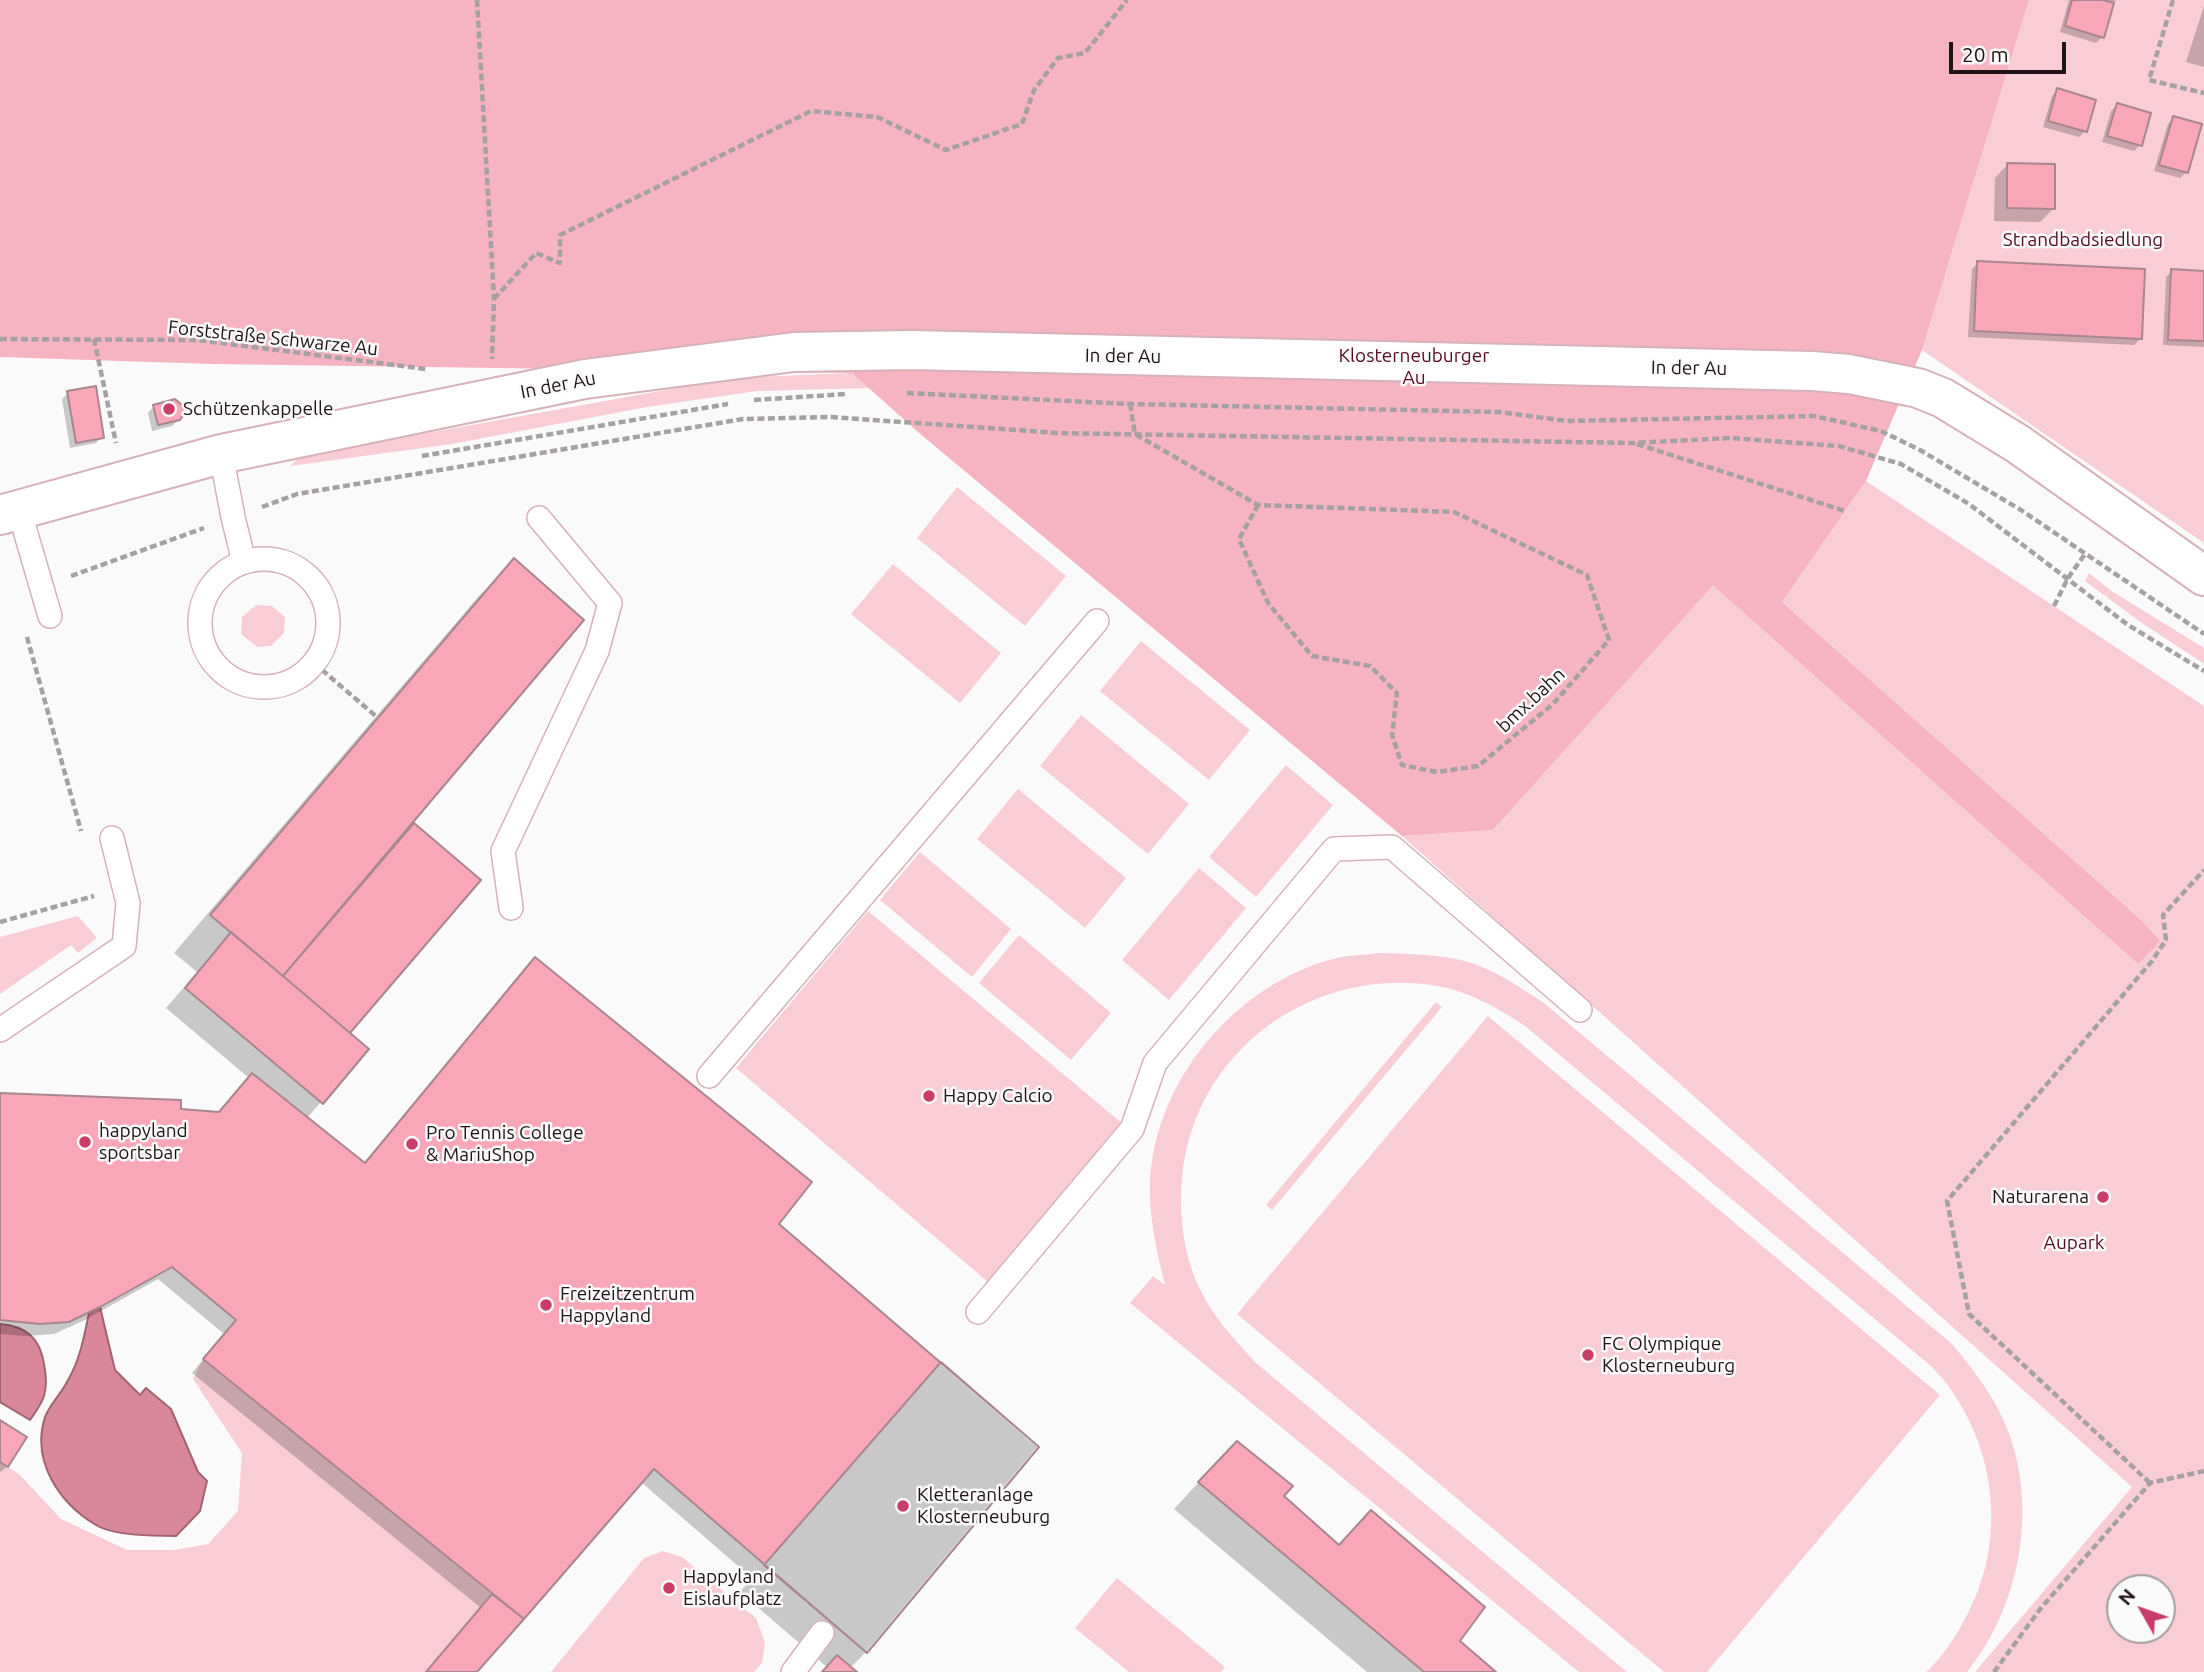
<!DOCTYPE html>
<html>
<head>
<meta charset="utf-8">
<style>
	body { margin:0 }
	#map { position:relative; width:2204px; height:1672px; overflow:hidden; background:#fafafa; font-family:Ubuntu,sans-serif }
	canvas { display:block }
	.north { position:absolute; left:2106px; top:1574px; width:70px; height:70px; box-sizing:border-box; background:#fafafa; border:2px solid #a39e9f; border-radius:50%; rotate:310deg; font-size:19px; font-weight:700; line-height:28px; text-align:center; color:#201316 }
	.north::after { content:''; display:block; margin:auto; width:24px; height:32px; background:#ca3c6a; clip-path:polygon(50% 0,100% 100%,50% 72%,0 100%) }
	.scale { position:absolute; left:1949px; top:42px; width:117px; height:32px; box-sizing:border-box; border:4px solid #201316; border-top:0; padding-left:9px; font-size:21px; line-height:24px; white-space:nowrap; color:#201316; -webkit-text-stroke:5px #fafafa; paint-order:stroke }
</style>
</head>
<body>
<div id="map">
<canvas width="2204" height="1672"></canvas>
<div class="north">N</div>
<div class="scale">20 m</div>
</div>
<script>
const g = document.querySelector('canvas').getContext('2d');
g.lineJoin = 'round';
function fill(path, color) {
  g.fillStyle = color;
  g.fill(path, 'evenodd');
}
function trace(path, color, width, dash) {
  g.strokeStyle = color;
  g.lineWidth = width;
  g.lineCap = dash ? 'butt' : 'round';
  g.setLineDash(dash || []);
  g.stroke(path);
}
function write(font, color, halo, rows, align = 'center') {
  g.font = font + ' Ubuntu,sans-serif';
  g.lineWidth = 5;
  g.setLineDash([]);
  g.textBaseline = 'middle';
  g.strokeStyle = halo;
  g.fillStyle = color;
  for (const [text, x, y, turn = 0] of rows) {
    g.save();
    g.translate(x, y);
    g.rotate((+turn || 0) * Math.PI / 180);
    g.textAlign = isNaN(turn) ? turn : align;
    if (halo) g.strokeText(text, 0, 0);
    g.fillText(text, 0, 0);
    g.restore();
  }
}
fill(new Path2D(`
	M2029,0H2204V543L1922,350Z
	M852,373L872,388L757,391L647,407L452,444L290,466L300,456L732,378Z
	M1866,481L2204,706V1672H1975L2132,1487L1402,836L1493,830L1713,584L2138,964L2140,919L1782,602ZM2120,1588H2162V1630H2120Z
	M957,487L1066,576L1025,626L917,538Z
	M893,564L1001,653L960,703L851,614Z
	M2089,573L2110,590L2204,648V664L2139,621L2085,581Z
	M256,605L272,606L285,617L284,633L271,646L257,647L241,634L242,617Z
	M1141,641L1250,730L1209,780L1100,691Z
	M1081,715L1189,804L1148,854L1040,766Z
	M1286,765L1333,805L1256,897L1209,857Z
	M1018,789L1126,878L1085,928L977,839Z
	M920,852L1011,929L972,977L880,900Z
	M1199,868L1246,908L1169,1000L1122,960Z
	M868,911L1123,1124L988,1282L736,1068Z
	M78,916L97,938L78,953L71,945L0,994V937Z
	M1019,935L1111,1013L1071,1060L979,983Z
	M1379,953C1410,954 1442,954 1472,963C1498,972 1521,988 1544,1003L1952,1344C1972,1368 1990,1391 2003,1419C2040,1500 2022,1604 1967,1672H1926C1945,1655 1958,1633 1969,1611C2004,1543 1997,1459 1955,1396C1949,1385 1940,1376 1932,1367L1525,1026C1494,1005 1460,987 1423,984C1302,972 1193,1057 1182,1178C1179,1214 1183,1254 1199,1287C1213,1317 1234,1339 1256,1363L1627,1672H1579L1130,1303L1153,1276L1165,1285C1158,1256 1151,1227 1150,1196C1147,1089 1233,983 1337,958C1350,955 1365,955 1379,953Z
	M1436,1002L1442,1007L1272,1210L1266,1205Z
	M1488,1016L1940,1395L1707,1672H1664L1237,1314Z
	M203,1359L492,1594L426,1672H0V1462L19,1474L61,1519L127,1550H174L208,1544L238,1511L242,1453L193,1379Z
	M663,1551L682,1557L756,1618L765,1643L762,1663L754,1672H551L644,1558Z
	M1117,1578L1225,1667L1221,1672H1129L1075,1628Z`), '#f8cdd6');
fill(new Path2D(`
	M0,0H2029L1922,350L1866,481L1782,602L2140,919L2160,941L2138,964L1713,585L1493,830L1402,836L918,432L852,373L213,364L0,357Z`), '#f6b3c1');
const water = new Path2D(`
	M100,1307L115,1370L140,1395L146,1388L171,1409L198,1472L207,1481L200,1511L176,1536C155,1536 114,1536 96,1525C59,1503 31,1461 45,1417C50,1404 62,1393 68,1380C80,1360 84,1337 89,1313Z
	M0,1324C26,1326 40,1338 44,1364C46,1374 47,1386 44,1396C41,1405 35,1413 30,1420L0,1402Z`);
fill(water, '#d8889a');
trace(water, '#a16572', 2);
fill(new Path2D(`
	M2069,0H2116L2112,4L2102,37L2096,43L2060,32Z
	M2204,6V67L2186,62Z
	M2058,90L2085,131L2079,137L2043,127L2052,96Z
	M2117,105L2140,145L2134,151L2102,142L2111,111Z
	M2174,118L2186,172L2180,178L2154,171L2168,124Z
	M2008,164L2053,209L2040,222L1994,221L1995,178Z
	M1978,263L2140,339L2134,345L1968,337L1972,269Z
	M2172,271L2204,273V347L2163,345L2166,277Z
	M68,393L102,437L96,443L70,448L62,399Z
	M154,406L179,419L172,426L152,431L148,413Z
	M514,560L397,838L399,840L414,825L348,1033L367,1050L306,1119L364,1165L535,959L777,1224L1037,1447L866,1652L850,1668L855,1672H822L827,1667L740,1592L752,1578L641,1482L474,1672H426L481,1608L192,1373L224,1334L158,1279L85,1320L54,1334L25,1336L0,1334V1095L218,1113L249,1078L166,1008L197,972L174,953L478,597Z
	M0,1422L7,1466L1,1472L0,1471Z
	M1211,1469L1281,1497L1338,1546L1494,1672H1367L1174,1509Z`), '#0003');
const building = new Path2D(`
	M2072,0H2103L2114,3L2104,38L2065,26Z
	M2057,88L2096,100L2087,132L2048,121Z
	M2117,103L2151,113L2142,146L2107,136Z
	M2173,116L2202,124L2188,173L2159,165Z
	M2007,163L2055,164V209L2007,208Z
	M1977,261L2145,269L2142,339L1974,331Z
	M2171,269L2204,271V341L2168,340Z
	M96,386L104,438L76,443L67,391Z
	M175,399L182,405L185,413L180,420L158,425L153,405Z
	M514,558L584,620L283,976L210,915Z
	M414,823L481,880L350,1033L283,976Z
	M231,932L369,1049L323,1104L185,988Z
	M535,957L812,1182L779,1224L1039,1447L867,1653L654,1469L524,1619L203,1359L236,1320L172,1267L100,1307L69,1322L40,1324L0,1320V1093L181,1100V1109L219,1112L252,1073L365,1163Z
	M941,1362L1039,1447L867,1653L764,1565Z
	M0,1420L27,1437L8,1467L0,1462Z
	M1237,1441L1293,1486L1284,1496L1339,1545L1371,1510L1485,1607L1460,1641L1496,1672H1424L1198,1482Z
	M492,1594L524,1619L477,1672H426Z
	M837,1655L857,1672H822Z`);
fill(building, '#f9a6b8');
trace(building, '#a9878e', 2);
const service = new Path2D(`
	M221,454L233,517L244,562
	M19,510L50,616
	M200 623a64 64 0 1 1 128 0a64 64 0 1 1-128 0Z
	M511,908L503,851L597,651L610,603L539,518
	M0,1030L124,946L128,903L112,838
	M709,1076L1097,621
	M978,1312L1132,1129L1155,1063L1334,849L1392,847L1580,1010
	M793,1672L822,1633`);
const minor = new Path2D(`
	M0,515L221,454L585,379L794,352L911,350L1812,371L1849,374L1918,388L1943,398L2018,444L2204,576`);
trace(service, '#d6b2b9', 26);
trace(minor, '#d6b2b9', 42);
trace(new Path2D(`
	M477,0L494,299L492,359
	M2173,0L2149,80L2204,93
	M494,299L536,253L560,263V235L811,111L877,117L946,150L1022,124L1034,90L1058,58L1085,53L1127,0
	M0,339L198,340L426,369
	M94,339L116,443
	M907,393L1130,404L1499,412L1567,421L1814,416L1881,431L1920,450L2021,510L2204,634
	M754,400L846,394
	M1130,404L1135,434L1258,505L1454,512L1587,575L1609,640L1553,704L1478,766L1437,772L1402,765L1392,735L1397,693L1370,666L1312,656L1268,603L1239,539L1258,505
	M1637,444L1845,511
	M422,456L728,404
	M262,507L297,494L743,419L832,417L1057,433L1633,443L1730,438L1839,446L1901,464L1969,504L2128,625L2204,671
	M71,576L204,528
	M2054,606L2068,578L2085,554
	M27,637L81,831
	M314,663L378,718
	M0,922L94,896
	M2150,1483L1969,1314L1947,1201L2152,961L2166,940L2163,915L2204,870
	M1994,1672L2041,1608L2150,1483L2204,1471`), '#a6a1a2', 4.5, [7, 3.5]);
trace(service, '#fff', 23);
trace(minor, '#fff', 38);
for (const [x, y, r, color] of [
	[169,409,7,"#ca3c6a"],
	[929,1096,7,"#ca3c6a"],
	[85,1142,7,"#ca3c6a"],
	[412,1144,7,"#ca3c6a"],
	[2103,1197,7,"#ca3c6a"],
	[546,1305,7,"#ca3c6a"],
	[1588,1355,7,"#ca3c6a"],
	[903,1506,7,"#ca3c6a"],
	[669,1588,7,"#ca3c6a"]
]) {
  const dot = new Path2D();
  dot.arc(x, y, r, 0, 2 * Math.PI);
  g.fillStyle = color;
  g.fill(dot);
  trace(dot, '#fafafa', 2.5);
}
write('19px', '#550c26', '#fafafa', [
	["Strandbadsiedlung",2083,240],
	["Klosterneuburger",1414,356],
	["Au",1414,378],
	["Aupark",2074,1243]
]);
write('19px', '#201316', '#fafafa', [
	["Forststraße Schwarze Au",273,338,6],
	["In der Au",1123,356,1],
	["In der Au",1689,368,1],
	["In der Au",558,385,-11],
	["bmx.bahn",1531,700,-43]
]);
write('19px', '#201316', '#fafafa', [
	["Schützenkappelle",183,409],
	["Happy Calcio",943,1096],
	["happyland",99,1131],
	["sportsbar",99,1153],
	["Pro Tennis College",426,1133],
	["& MariuShop",426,1155],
	["Naturarena",2089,1197,"right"],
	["Freizeitzentrum",560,1294],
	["Happyland",560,1316],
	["FC Olympique",1602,1344],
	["Klosterneuburg",1602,1366],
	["Kletteranlage",917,1495],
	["Klosterneuburg",917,1517],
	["Happyland",683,1577],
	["Eislaufplatz",683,1599]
], 'left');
</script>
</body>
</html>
